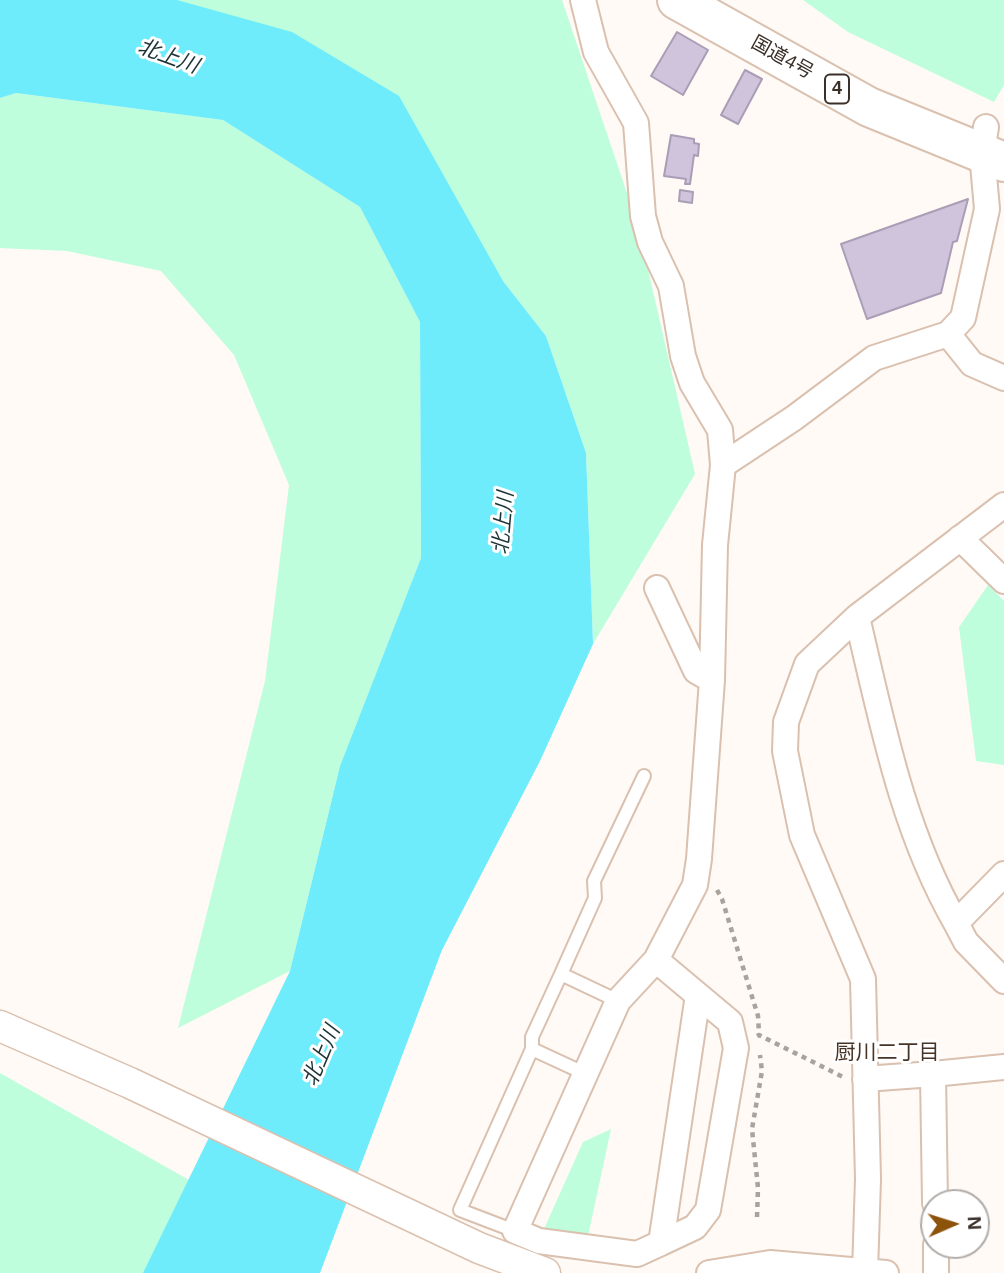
<!DOCTYPE html>
<html>
<head>
<meta charset="utf-8">
<style>
	body { margin:0 }
	#map { position:relative; width:1004px; height:1273px; overflow:hidden; background:#fffaf6; font-family:Arial,sans-serif }
	canvas { display:block }
	.north { position:absolute; left:920px; top:1189px; width:70px; height:70px; box-sizing:border-box; background:#fff; border:2px solid #b0aca9; border-radius:50%; rotate:87deg; font-size:19px; font-weight:700; line-height:28px; text-align:center; color:#3a3029 }
	.north::after { content:''; display:block; margin:auto; width:24px; height:32px; background:#8c530b; clip-path:polygon(50% 0,100% 100%,50% 72%,0 100%) }
</style>
</head>
<body>
<div id="map">
<canvas width="1004" height="1273"></canvas>
<div class="north">N</div>
</div>
<script>
const g = document.querySelector('canvas').getContext('2d');
g.lineJoin = 'round';
function fill(path, color) {
  g.fillStyle = color;
  g.fill(path, 'evenodd');
}
function trace(path, color, width, dash) {
  g.strokeStyle = color;
  g.lineWidth = width;
  g.lineCap = dash ? 'butt' : 'round';
  g.setLineDash(dash || []);
  g.stroke(path);
}
function write(font, color, halo, rows, align = 'center') {
  g.font = font + ' Arial,"Noto Sans JP",sans-serif';
  g.lineWidth = 6;
  g.setLineDash([]);
  g.textBaseline = 'middle';
  g.strokeStyle = halo;
  g.fillStyle = color;
  for (const [text, x, y, turn = 0] of rows) {
    g.save();
    g.translate(x, y);
    g.rotate((+turn || 0) * Math.PI / 180);
    g.textAlign = isNaN(turn) ? turn : align;
    if (halo) g.strokeText(text, 0, 0);
    g.fillText(text, 0, 0);
    g.restore();
  }
}
fill(new Path2D(`
	M177,0H562L638,226L695,474L593,644L586,453L546,336L503,281Z
	M803,0H1004V85L994,102L848,32Z
	M16,93L223,120L360,207L420,322L421,558L340,766L290,971L178,1028L265,681L289,485L234,355L161,271L67,251L0,248V98Z
	M988,585L1004,601V765L976,761L959,627Z
	M0,1073L189,1180L144,1273H0Z
	M611,1129L588,1236L544,1229L583,1142Z`), '#befedc');
fill(new Path2D(`
	M0,0H177L292,32L399,96L503,281L546,336L586,453L593,644L540,761L442,950L320,1273H143L290,971L340,766L421,558L420,322L360,207L223,120L16,93L0,98Z`), '#6fecfb');
const building = new Path2D(`
	M677,32L708,50L683,95L651,76Z
	M745,70L762,79L738,124L721,115Z
	M671,135L694,139V143L699,144L698,156L694,155L690,184H685L686,179L664,176Z
	M680,190L693,192L692,203L679,201Z
	M968,199L957,241L953,242L941,293L867,319L841,244Z`);
fill(building, '#d0c3dc');
trace(building, '#aa9db6', 2);
const service = new Path2D(`
	M561,974L595,898L594,881L644,776
	M532,1049V1037L561,974L618,1001
	M515,1231L460,1210L532,1049L586,1074`);
const minor = new Path2D(`
	M583,0L596,52L636,123L643,216L650,242L671,286L683,356L692,383L720,430L723,465
	M948,334L972,364L1004,378
	M960,538L1004,581
	M657,588L696,671L712,680
	M857,617C882,722 902,829 956,923
	M1004,874L956,923L966,942L1004,981
	M656,960L730,1022L736,1048L708,1210L695,1227L661,1243L698,995
	M865,1079L933,1074
	M935,1203L933,1074L1004,1067
	M661,1243L637,1254L539,1241L515,1231L618,1001L656,960L695,885L699,859L712,680L715,545L723,465L794,418L874,358L948,334L963,318L987,209L982,153L986,127
	M936,1245V1273
	M865,1272L868,1179L863,979L802,835L785,751L786,722L807,664L857,617L1004,505
	M709,1273L770,1263L886,1273`);
const tertiary = new Path2D(`
	M0,1026L130,1083L479,1248L545,1273`);
const trunk = new Path2D(`
	M677,0L869,107L1004,162`);
trace(service, '#dac0af', 16);
trace(minor, '#dac0af', 28);
trace(tertiary, '#dac0af', 33);
trace(trunk, '#dac0af', 42);
trace(new Path2D(`
	M717,890L722,899L758,1016L759,1033
	M757,1036L759,1035L843,1077
	M757,1217L758,1188L752,1129L762,1071L760,1055`), '#a9a29d', 4.5, [5, 5]);
trace(service, '#fff', 12);
trace(minor, '#fff', 24);
trace(tertiary, '#fff', 30);
trace(trunk, '#fff', 38);
for (const [x, y, w] of [
	[837,89,24]
]) {
  const box = new Path2D();
  box.roundRect(x - w / 2, y - 14.5, w, 29, 5);
  g.fillStyle = '#fff';
  g.fill(box);
  trace(box, '#3a3029', 2);
}
write('bold 18px', '#3a3029', null, [
	["4",837,89]
]);
write('19px', '#3a3029', '#fff', [
	["国道4号",782,58,29]
]);
write('italic 21px', '#1d3336', '#fff', [
	["北上川",168,57,20],
	["北上川",504,523,-85],
	["北上川",322,1056,-67]
]);
write('21px', '#483426', '#fff', [
	["厨川二丁目",887,1053]
]);
</script>
</body>
</html>
